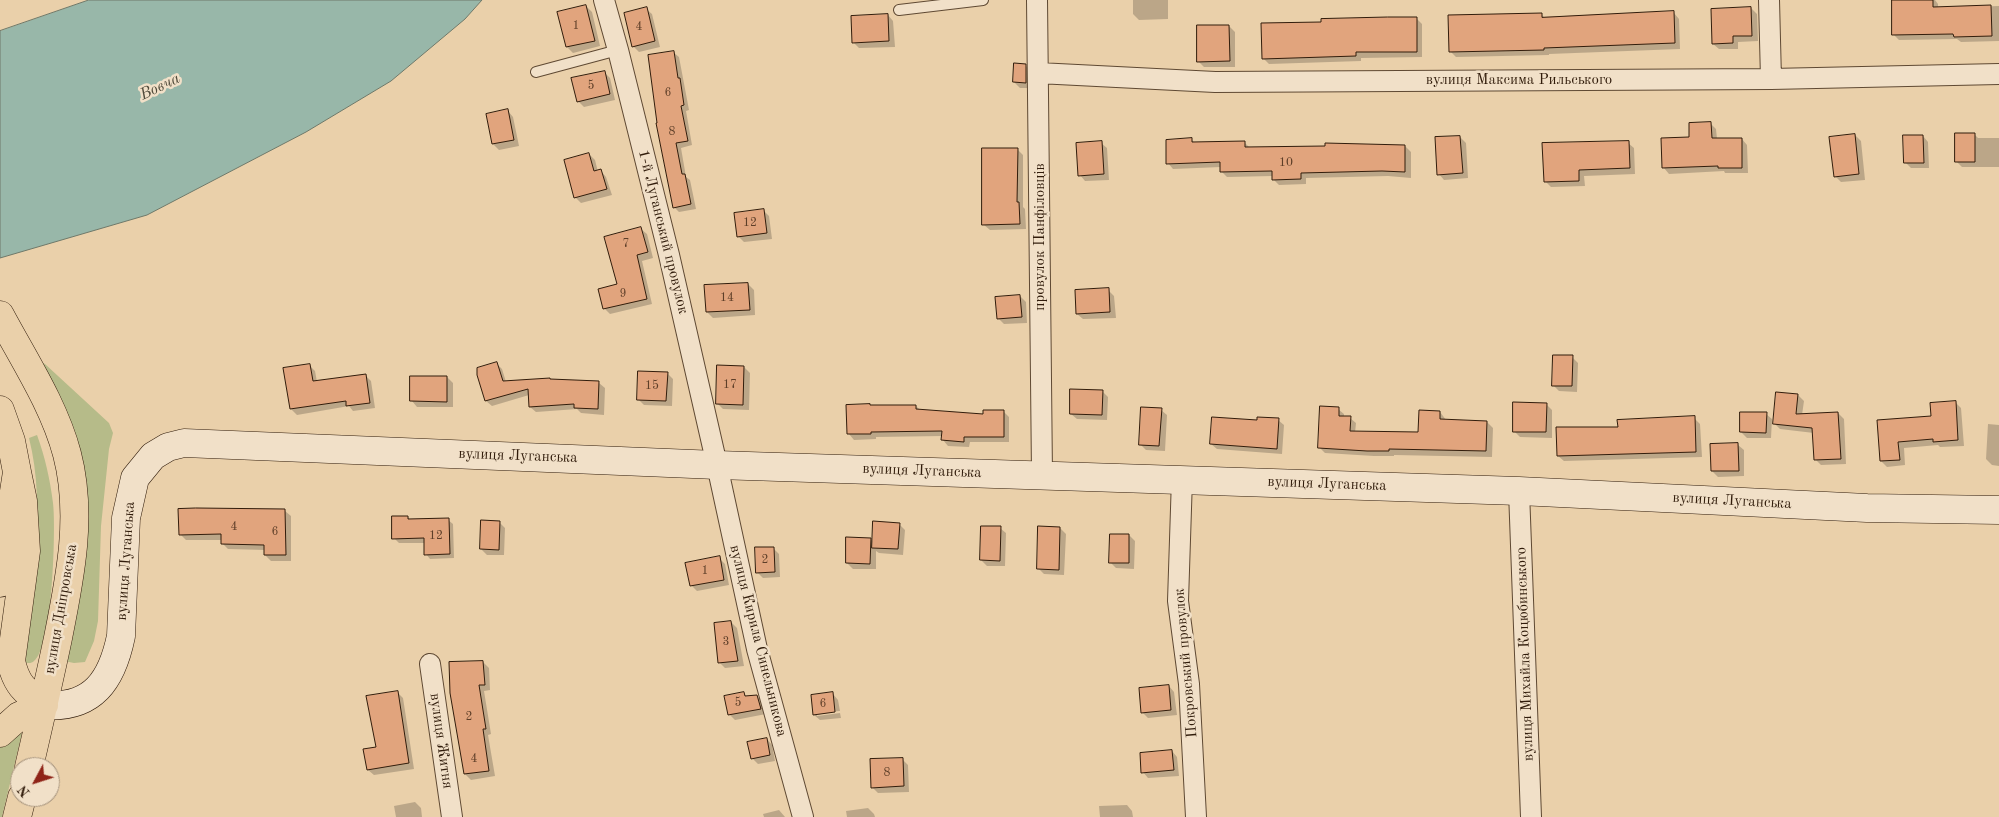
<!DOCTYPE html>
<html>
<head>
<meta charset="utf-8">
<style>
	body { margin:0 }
	#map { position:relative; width:1999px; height:817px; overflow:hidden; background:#ead0aa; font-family:"Old Standard TT",serif }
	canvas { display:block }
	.north { position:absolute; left:10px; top:757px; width:50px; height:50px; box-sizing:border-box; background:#f1e0c8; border:1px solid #a4927c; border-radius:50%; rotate:230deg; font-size:14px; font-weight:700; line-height:20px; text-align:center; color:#311c0b }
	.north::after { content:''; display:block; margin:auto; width:18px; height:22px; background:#8f2418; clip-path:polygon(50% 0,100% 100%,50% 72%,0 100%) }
</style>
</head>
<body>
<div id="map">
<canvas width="1999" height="817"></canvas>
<div class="north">N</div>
</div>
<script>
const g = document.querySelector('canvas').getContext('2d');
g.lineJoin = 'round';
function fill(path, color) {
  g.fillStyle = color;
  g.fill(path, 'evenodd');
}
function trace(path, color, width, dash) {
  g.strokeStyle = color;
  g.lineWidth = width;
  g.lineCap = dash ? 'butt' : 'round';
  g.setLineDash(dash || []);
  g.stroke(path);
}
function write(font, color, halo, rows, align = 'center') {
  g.font = font + ' "Old Standard TT",serif';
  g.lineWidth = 5;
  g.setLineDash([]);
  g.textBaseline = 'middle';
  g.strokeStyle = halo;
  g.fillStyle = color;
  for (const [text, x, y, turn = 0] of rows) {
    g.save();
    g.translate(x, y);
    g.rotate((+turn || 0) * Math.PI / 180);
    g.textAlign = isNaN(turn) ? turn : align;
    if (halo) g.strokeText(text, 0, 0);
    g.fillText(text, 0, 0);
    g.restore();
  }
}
fill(new Path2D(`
	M38,361L45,364L109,423L113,433L109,449L101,526L98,621L94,641L85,662L74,663L64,661L78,590Z
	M37,435C45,457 50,479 53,503C56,527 53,647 34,661C31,664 27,663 23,662C31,590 47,509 29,438Z
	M17,733H22L2,817H0V748L2,743Z`), '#b6bb89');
const water = new Path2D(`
	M89,0H482L465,19L391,81L306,132L147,215L0,258V31Z`);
fill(water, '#98b7a9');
trace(water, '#6f796a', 1);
fill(new Path2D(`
	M1133,0H1168V19L1139,20L1133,14Z
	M1893,0H1935L1938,4V8L1999,6V41L1961,42L1957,39L1899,40L1893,34Z
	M586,6L592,12L600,46L573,53L567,47L558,13Z
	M1751,8L1757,14L1758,41L1738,42V49H1719L1713,44Z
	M646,9L652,14L660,47L639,52L633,46Z
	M1674,13L1679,19L1680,49L1549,54V55L1456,57L1451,52L1542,15L1545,18Z
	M888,15L893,21L895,47L859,48L854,43Z
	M1417,19L1422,24V57L1361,58V61L1269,64L1263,58Z
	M1229,26L1235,32V67H1204L1198,61Z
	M673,52L679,57L689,110L686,111L692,145L681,148L686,177L690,180L696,209L679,212L674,207Z
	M1025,65L1031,71V88H1020L1014,82Z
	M604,72L610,78L615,100L584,107L578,101Z
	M508,111L513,117L519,146L499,150L493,144L488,115Z
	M1710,123L1716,129L1717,139H1742L1747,145L1748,173H1725L1724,171L1669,174L1664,168L1691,138Z
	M1974,134L1978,138H1999V167H1962L1956,161Z
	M1855,135L1861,141L1865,180L1841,182L1835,176Z
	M1923,136L1928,142L1929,168H1911L1905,162Z
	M1460,137L1466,143L1468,178L1444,180L1439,174Z
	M1192,140L1195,143L1244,142L1250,148L1405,146L1411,152V178L1388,176L1306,178V184L1279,185L1273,179V176L1227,177L1221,171V167L1173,169L1168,163Z
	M1101,143L1107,148L1109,180L1085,181L1080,175Z
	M1628,143L1634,148L1635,174L1584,176L1585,186L1551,187L1545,181Z
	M1017,149L1023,155V207L1025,209L1026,229L990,230L984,225Z
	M589,154L595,160L598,172L601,171L606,177L612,195L581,203L575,197Z
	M763,210L769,216L772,239L744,242L738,236Z
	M641,229L647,234L653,258L642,261L652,304L610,314L604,308L618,285Z
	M748,284L754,290L755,315L713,318L707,312Z
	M1108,290L1114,296L1116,318L1083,319L1077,314Z
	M1020,296L1026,302L1027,323L1004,324L998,318Z
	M1572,357L1578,363L1577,392L1559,391L1553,385Z
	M496,363L502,369L506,382L599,383L605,388L604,415L581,413L577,409L536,412L530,407L529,395L492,406L486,401L478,375Z
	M309,365L315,371L317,382L365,375L371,381L375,408L353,411L349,406L297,415L291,409Z
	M744,367L750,373L749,410L723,409L717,403Z
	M667,373L673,379L672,406L644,405L638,399Z
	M447,377L453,383V407H417L412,401Z
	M1102,391L1108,397L1107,420L1077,419L1071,414Z
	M1778,393L1798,395L1804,401L1802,415L1838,413L1844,419L1846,464L1821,465L1815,459L1814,433L1780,429L1774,423Z
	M1955,402L1961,408L1964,446L1940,447L1938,445L1904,448L1905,465L1887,467L1881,461L1879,421L1932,417Z
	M1546,404L1552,410V438L1520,437L1514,431Z
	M916,406L920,410L984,416L1003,411L1009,417V442H970L969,447L948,446L943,440V436L876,437V439L854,440L849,434Z
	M1338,409L1344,414V417L1350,418L1356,423L1355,433H1419L1440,412L1446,420L1487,422L1493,428L1492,457L1394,455V456H1374L1325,453L1319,447Z
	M1161,410L1167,415L1165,451L1146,450L1140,444Z
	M1766,414L1772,419L1771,438H1747L1741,432Z
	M1694,418L1700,424L1702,457L1564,461L1558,456L1619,428Z
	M1278,420L1284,425L1282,454L1217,449L1211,444L1258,421Z
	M1988,424L1999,425V466L1992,465L1986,459Z
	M1738,445L1744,450V476L1718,477L1712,471Z
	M285,511L291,516V561H271L265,555V550L228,549L222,543V540H186L180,534Z
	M408,517L411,521L448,520L453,524L454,558L430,559L426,554L425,543H399L394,538Z
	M499,522L505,528L504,555H487L481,549Z
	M899,524L905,530L903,555L879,553L876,551V569H853L847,563L870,539L873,541Z
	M1000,528L1006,533L1005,566H987L981,560Z
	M1060,528L1066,534L1064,575L1044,574L1038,568Z
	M1129,535L1135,541L1134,569L1116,568L1110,562Z
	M773,548L779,554L780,577L763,578L757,572Z
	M719,558L725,564L729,585L697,591L691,585Z
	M731,622L737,628L744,666L725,668L719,662Z
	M483,662L489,668L490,690L484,691L491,734L488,735L495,776L471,780L465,774L452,692Z
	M1169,686L1174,692L1177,715L1148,718L1142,712Z
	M397,692L403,698L414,769L374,775L368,770Z
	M744,694L747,697L757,696L763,702L766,714L735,720L729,714Z
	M833,694L838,700L840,711L817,713V716L840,713L841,718L820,720L814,715Z
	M767,739L772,745L775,761L758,764L752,758Z
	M1172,751L1177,757L1179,776L1148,778L1143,772Z
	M902,759L908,765L909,792L878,793L872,787Z
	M415,802L421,808L422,817H396L394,806Z
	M1127,805L1132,811L1133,817H1100L1099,806Z
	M868,808L874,814L875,817H847L846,811Z
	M779,810L785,817H764L763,814Z`), '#0003');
const building = new Path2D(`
	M1892,0H1933V7L1991,5L1992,36L1954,37L1953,34L1892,35Z
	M586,5L595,41L566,47L557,12Z
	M647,7L655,41L632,47L624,13Z
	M1751,7L1752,36H1733V43L1712,44L1711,9Z
	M1674,11L1675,43L1544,48V50L1449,52L1448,15L1542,13V17Z
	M888,14L889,41L852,43L851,16Z
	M1388,17H1417V52H1356V56L1262,59L1261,23L1321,22V19Z
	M1197,25H1229L1230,61L1197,62Z
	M674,51L678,78H680L684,105L681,106L688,141L676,143L682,174H685L691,204L673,208L656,123H657L648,55Z
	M1014,63L1026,64V83L1013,82Z
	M605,71L610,94L577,102L571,78Z
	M508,109L514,140L492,144L486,114Z
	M1711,122L1712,138H1742V168H1718V166L1662,168L1661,138L1689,137V123Z
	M1955,133H1975V162H1955Z
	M1855,134L1859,174L1834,177L1829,137Z
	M1903,135H1923L1924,163H1904Z
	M1460,136L1463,173L1437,175L1435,137Z
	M1192,138V142L1245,141V147L1325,146V143L1405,145V172L1382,171L1301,173V179L1272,180V171L1220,172V162L1166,164V140Z
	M1102,141L1104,174L1078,176L1076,143Z
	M1629,141L1630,168L1579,170V181L1544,182L1542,143Z
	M982,148H1018L1017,202H1019L1020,224L982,225Z
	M589,153L594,171L601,169L607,189L574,198L564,160Z
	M764,209L767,233L737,237L734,213Z
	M641,227L648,252L637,255L647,299L603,309L598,289L617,284L604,237Z
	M748,283L750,310L706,312L704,285Z
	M1109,288L1110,312L1076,314L1075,290Z
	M1020,295L1022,317L997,319L995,297Z
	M1553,355H1573L1572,386H1552Z
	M497,362L503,381L550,378V379L599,381L598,409L574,408V404L529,407L528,389L485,401L477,375V368Z
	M310,364L313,381L366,374L370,403L346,406V401L290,409L283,368Z
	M717,365L744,366L743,405L716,404Z
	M638,371L668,372L666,401L637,400Z
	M410,376H447V402L410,401Z
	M1070,389L1103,390L1102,415L1070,414Z
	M1776,392L1798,394L1796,414L1838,412L1841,459L1814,460L1812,428L1773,424Z
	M1956,401L1958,440L1933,442V439L1898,442L1900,460L1880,461L1877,420L1931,416L1930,403Z
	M1513,402L1547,403L1546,432H1513Z
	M870,404V405H916V409L983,414V410H1004V437H964V442L941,440L942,431L871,432V434H847L846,405Z
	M1320,406L1339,407V416H1351L1350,431L1418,432L1419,410L1440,411V419L1487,421L1486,451L1389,449V451H1367L1318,448Z
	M1141,407L1162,408L1159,446L1139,445Z
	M1740,412H1767L1766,433L1740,432Z
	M1695,416L1696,452L1557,456L1556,427H1618L1617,420Z
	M1212,417L1257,420V417L1279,418L1277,449L1210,444Z
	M1738,443L1739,471H1711L1710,444Z
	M196,508L285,509L286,555H264V545L221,544V534L179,535L178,509Z
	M392,516H408V519L449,518L450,554L424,555V538L392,539Z
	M481,520L500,521L499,550L480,549Z
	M873,521L900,523L898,549L872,548Z
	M981,526H1001L1000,561L980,560Z
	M1038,526L1060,527L1059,570L1037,569Z
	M1110,534H1129V563H1109Z
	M846,537L871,538L870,564L846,563Z
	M755,547H774L775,572L756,573Z
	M720,556L724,580L690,586L685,563Z
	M731,621L738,661L718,663L714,623Z
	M483,661L485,685H479L486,729H483L489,771L464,774L450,693L449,662Z
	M1169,685L1171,710L1141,713L1139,688Z
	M398,691L409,763L367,770L363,749L376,747L366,696Z
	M744,692L745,696L757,695L761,709L728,715L724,696Z
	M833,692L835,712L813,715L811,695Z
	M767,738L770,755L751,759L747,742Z
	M1172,750L1174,770L1141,773L1140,753Z
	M903,758L904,786L871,788L870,759Z`);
fill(building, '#e1a47d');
trace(building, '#311c0b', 1);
const service = new Path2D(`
	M899,10L983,0
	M536,72L618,50`);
const minor = new Path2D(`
	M604,0L618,50L669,255L717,465L757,649L803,817
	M1037,0L1042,474
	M1769,0L1771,79
	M1038,73L1215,82L1771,79L1999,74
	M1182,478L1178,601L1189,684L1196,817
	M1519,491L1531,817
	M430,664L452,817`);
const secondary = new Path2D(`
	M44,705C93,709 112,680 121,636L126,518L135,478L153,456L168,447L184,443L717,465L1519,491L1867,508L1999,510`);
const trunk = new Path2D(`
	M0,315C24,360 54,405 67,454C83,515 70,578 58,638C49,681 39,724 29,767
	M0,410L11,441L17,472L0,583
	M17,472L23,501L26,551L11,661C16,684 24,691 44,705
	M0,733L19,716L44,705
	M17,817L22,797`);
trace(service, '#5f4933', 12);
trace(minor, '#5f4933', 22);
trace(secondary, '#311c0b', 29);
trace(trunk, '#311c0b', 29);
trace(service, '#f1e0c8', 10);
trace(minor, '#f1e0c8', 20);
trace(secondary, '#f1e0c8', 28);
trace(trunk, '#ead0aa', 28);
write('12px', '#5d3e28', null, [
	["1",576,26],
	["4",639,27],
	["5",591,86],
	["6",668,93],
	["8",672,132],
	["10",1286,163],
	["12",750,223],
	["7",626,244],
	["9",623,294],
	["14",727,298],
	["17",730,385],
	["15",652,386],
	["4",234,527],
	["6",275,532],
	["12",436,536],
	["2",765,560],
	["1",705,571],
	["3",726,642],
	["5",738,703],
	["6",823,704],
	["2",469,717],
	["4",474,759],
	["8",887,773]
]);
write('15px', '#311c0b', '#f1e0c8', [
	["вулиця Максима Рильського",1519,80],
	["1-й Луганський провулок",663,232,76],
	["провулок Панфіловців",1040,237,-90],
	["вулиця Луганська",518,456,2],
	["вулиця Луганська",922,471,2],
	["вулиця Луганська",1327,484,2],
	["вулиця Луганська",1732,501,3],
	["вулиця Луганська",126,561,-86],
	["вулиця Дніпровська",61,609,-80],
	["вулиця Кирила Синельникова",758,641,76],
	["вулиця Михайла Коцюбинського",1525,654,-92],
	["Покровський провулок",1186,663,-95],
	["вулиця Житня",441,741,82]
]);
write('italic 16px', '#504a3a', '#f1e0c8', [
	["Вовча",160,87,-26]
]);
</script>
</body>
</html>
